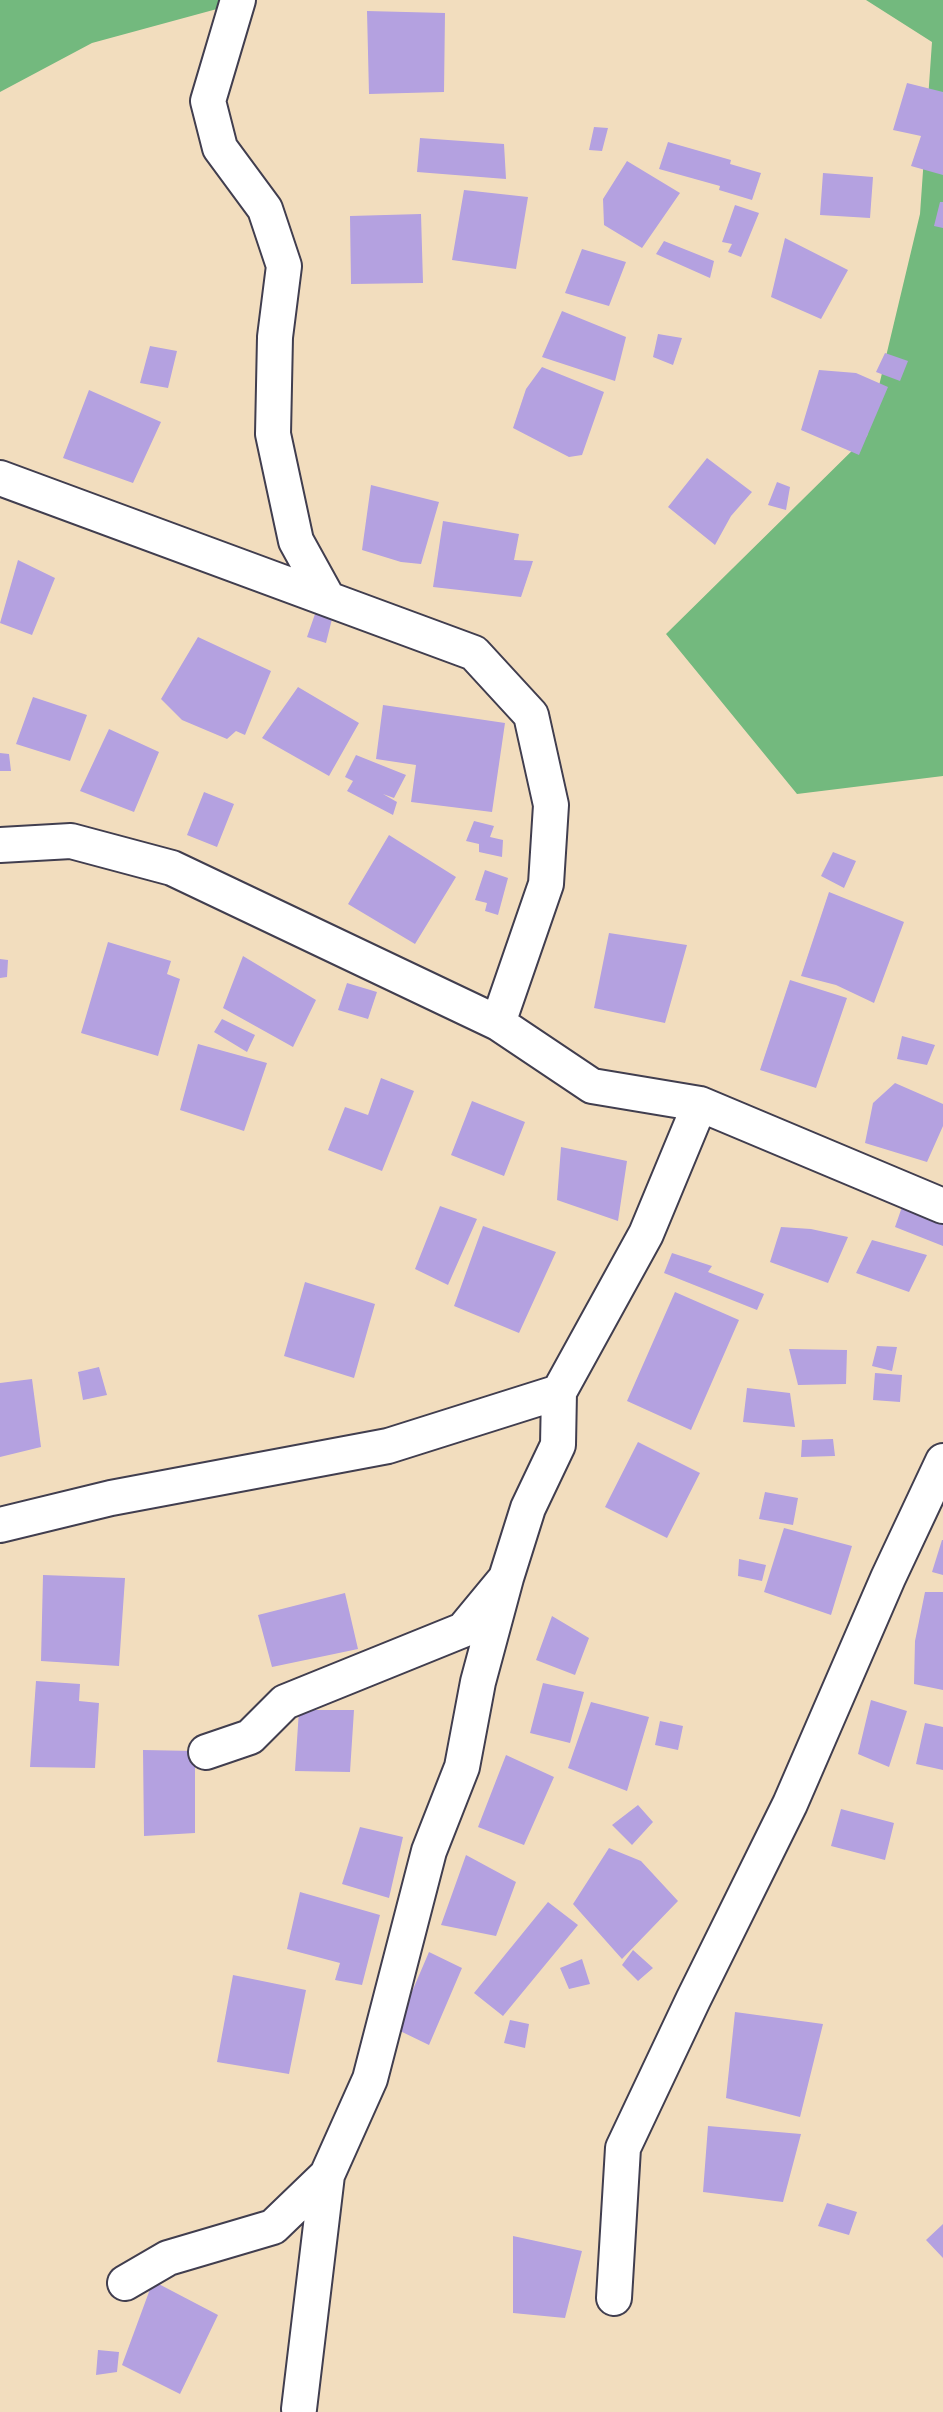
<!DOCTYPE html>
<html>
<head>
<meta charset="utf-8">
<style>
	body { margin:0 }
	canvas { display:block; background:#f2ddbe }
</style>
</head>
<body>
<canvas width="943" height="2412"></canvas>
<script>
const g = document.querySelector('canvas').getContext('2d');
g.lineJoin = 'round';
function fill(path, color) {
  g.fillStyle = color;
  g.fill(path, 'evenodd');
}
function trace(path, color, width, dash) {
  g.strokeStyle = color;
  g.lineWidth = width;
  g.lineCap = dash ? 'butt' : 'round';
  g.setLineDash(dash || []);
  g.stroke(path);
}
fill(new Path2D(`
	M0,0H250L92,43L0,92Z
	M866,0H943V776L797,794L666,634L867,436L920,214L932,42Z`), '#73b97e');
fill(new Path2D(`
	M367,11L445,13L444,92L369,94Z
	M907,83L943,92V175L911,166L921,136L893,130Z
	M594,127L608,128L602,151L589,150Z
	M420,138L504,144L506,179L417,172Z
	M668,142L731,160L730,164L761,173L752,200L719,190L720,186L659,169Z
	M627,161L680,193L642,248L604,225L603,199Z
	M823,173L873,177L870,218L820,215Z
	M464,190L528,197L516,269L452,260Z
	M940,202H943V228L934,226Z
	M735,205L759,213L741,257L728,252L732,244L722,242Z
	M421,214L423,283L351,284L350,216Z
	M785,238L848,270L821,319L771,297Z
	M664,241L714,261L710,278L656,254Z
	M582,249L626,262L609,306L565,293Z
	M562,311L626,337L615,381L542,357Z
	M658,334L682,338L673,365L653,357Z
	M150,346L177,351L168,388L140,383Z
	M885,353L908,361L900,381L876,372Z
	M542,367L604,392L582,455L569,457L513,428L526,389Z
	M819,370L856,373L888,387L859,455L801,430Z
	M89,390L161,422L133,483L63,458Z
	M707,458L752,492L731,516L715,545L668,507Z
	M777,482L790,487L786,510L768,505Z
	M371,485L439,502L421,564L401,562L362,550Z
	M443,521L519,534L514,560L533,561L521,597L433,587Z
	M18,560L55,578L32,635L0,623Z
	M315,614L332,619L326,643L307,637Z
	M198,637L271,671L245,735L236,731L227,739L182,720L161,699Z
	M298,687L359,723L329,776L262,738Z
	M33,697L87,715L70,761L16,744Z
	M383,705L505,723L492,812L411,802L416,765L376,759Z
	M109,729L159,752L134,812L80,791Z
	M0,753L9,754L11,771H0Z
	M356,755L406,775L394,798L383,794L397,802L393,815L347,791L353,781L345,777Z
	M204,792L234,804L217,847L187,835Z
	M474,821L494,826L490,837L503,840L502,857L479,852V844L466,841Z
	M389,835L456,877L415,944L348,904Z
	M833,852L856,861L844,888L821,876Z
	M485,870L508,878L498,915L485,911L487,903L475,900Z
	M829,892L904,922L874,1003L836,985L801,976Z
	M609,933L687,945L665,1023L594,1008Z
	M108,942L171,961L167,974L180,979L158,1056L81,1033Z
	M243,956L316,1000L293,1047L223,1008Z
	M0,959L8,960L7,977L0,978Z
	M790,980L847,998L816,1088L760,1070Z
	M347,983L377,992L368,1019L338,1010Z
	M222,1019L255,1035L247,1052L214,1032Z
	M902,1036L935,1045L927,1065L897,1059Z
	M198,1044L267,1063L244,1131L180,1110Z
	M381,1078L414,1091L382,1171L328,1150L345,1107L368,1115Z
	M895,1083L943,1104V1126L927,1162L865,1143L873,1103Z
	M472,1101L525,1122L504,1176L451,1155Z
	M561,1147L627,1161L618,1221L557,1200Z
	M903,1204L943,1218V1246L895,1227Z
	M440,1206L477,1219L448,1285L415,1269Z
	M483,1226L556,1252L519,1333L454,1306Z
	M781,1227L811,1229L848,1237L828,1283L770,1262Z
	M872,1240L927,1255L909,1292L856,1273Z
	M672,1253L712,1266L708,1272L764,1294L757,1310L664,1273Z
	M305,1282L375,1304L354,1378L284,1356Z
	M675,1292L739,1320L691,1430L627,1401Z
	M877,1346L897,1347L892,1371L872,1366Z
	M789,1349L847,1350L846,1384L798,1385Z
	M99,1367L107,1395L83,1400L78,1372Z
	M875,1373L902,1375L900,1402L873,1400Z
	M32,1379L41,1447L0,1457V1383Z
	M747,1388L790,1393L795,1427L743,1422Z
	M833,1439L835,1456L801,1457L802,1440Z
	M638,1442L700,1473L667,1538L605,1507Z
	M765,1492L798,1498L793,1525L759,1519Z
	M784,1528L852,1546L831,1615L764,1592Z
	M942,1540H943V1575L932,1572Z
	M739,1559L766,1565L762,1581L738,1576Z
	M43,1575L125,1578L119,1666L41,1661Z
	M925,1592H943V1690L914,1684L915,1641Z
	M345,1593L358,1649L272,1667L258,1615Z
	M552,1616L589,1638L575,1675L536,1660Z
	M36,1681L80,1684L79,1701L99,1703L95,1768L30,1767Z
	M543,1683L584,1692L570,1743L530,1733Z
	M871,1700L907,1711L889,1767L858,1754Z
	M591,1702L649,1717L627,1791L568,1768Z
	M299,1710H354L350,1772L295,1771Z
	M660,1721L683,1726L678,1750L655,1745Z
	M925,1723L943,1727V1770L916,1764Z
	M143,1750L195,1751V1833L144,1836Z
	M506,1755L554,1777L524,1845L478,1827Z
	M638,1805L653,1822L632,1845L612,1825Z
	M841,1809L894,1823L885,1860L831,1846Z
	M360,1827L403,1837L389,1898L342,1884Z
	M609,1848L641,1861L678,1901L622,1959L573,1904Z
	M466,1855L516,1882L496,1936L441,1925Z
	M300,1892L380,1915L362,1985L335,1980L340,1963L287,1949Z
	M548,1902L578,1925L503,2016L474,1993Z
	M633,1950L653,1968L638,1981L622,1965Z
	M429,1952L462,1968L429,2045L396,2029Z
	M582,1959L590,1984L569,1989L560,1968Z
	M233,1975L306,1990L289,2074L217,2062Z
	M735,2012L823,2024L800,2117L726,2098Z
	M510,2020L529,2024L525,2048L504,2043Z
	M708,2126L801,2134L783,2202L703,2192Z
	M827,2203L857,2212L849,2235L818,2226Z
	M943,2224V2258L926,2240Z
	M513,2236L582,2251L565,2318L513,2313Z
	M153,2281L218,2315L180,2394L122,2365Z
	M98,2350L119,2352L117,2372L96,2375Z`), '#b4a1e0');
const minor = new Path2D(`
	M238,0L208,101L220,148L265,209L284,266L275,337L273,434L296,541L328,599
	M0,478L474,653L531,715L551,805L546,884L498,1023
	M0,845L71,841L172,868L498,1023L592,1086L700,1104L943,1206
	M0,1525L111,1498L388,1446L559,1392L646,1234L700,1104
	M206,1752L250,1737L285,1702L463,1630L506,1578L528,1508L558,1445L559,1392
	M125,2283L168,2258L273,2227L327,2175L370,2079L429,1851L462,1767L478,1682L506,1578
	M614,2298L623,2148L693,2000L790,1804L888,1578L943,1461
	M299,2409L327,2175`);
trace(minor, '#413e4f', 38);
trace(minor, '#fff', 34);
</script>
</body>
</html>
